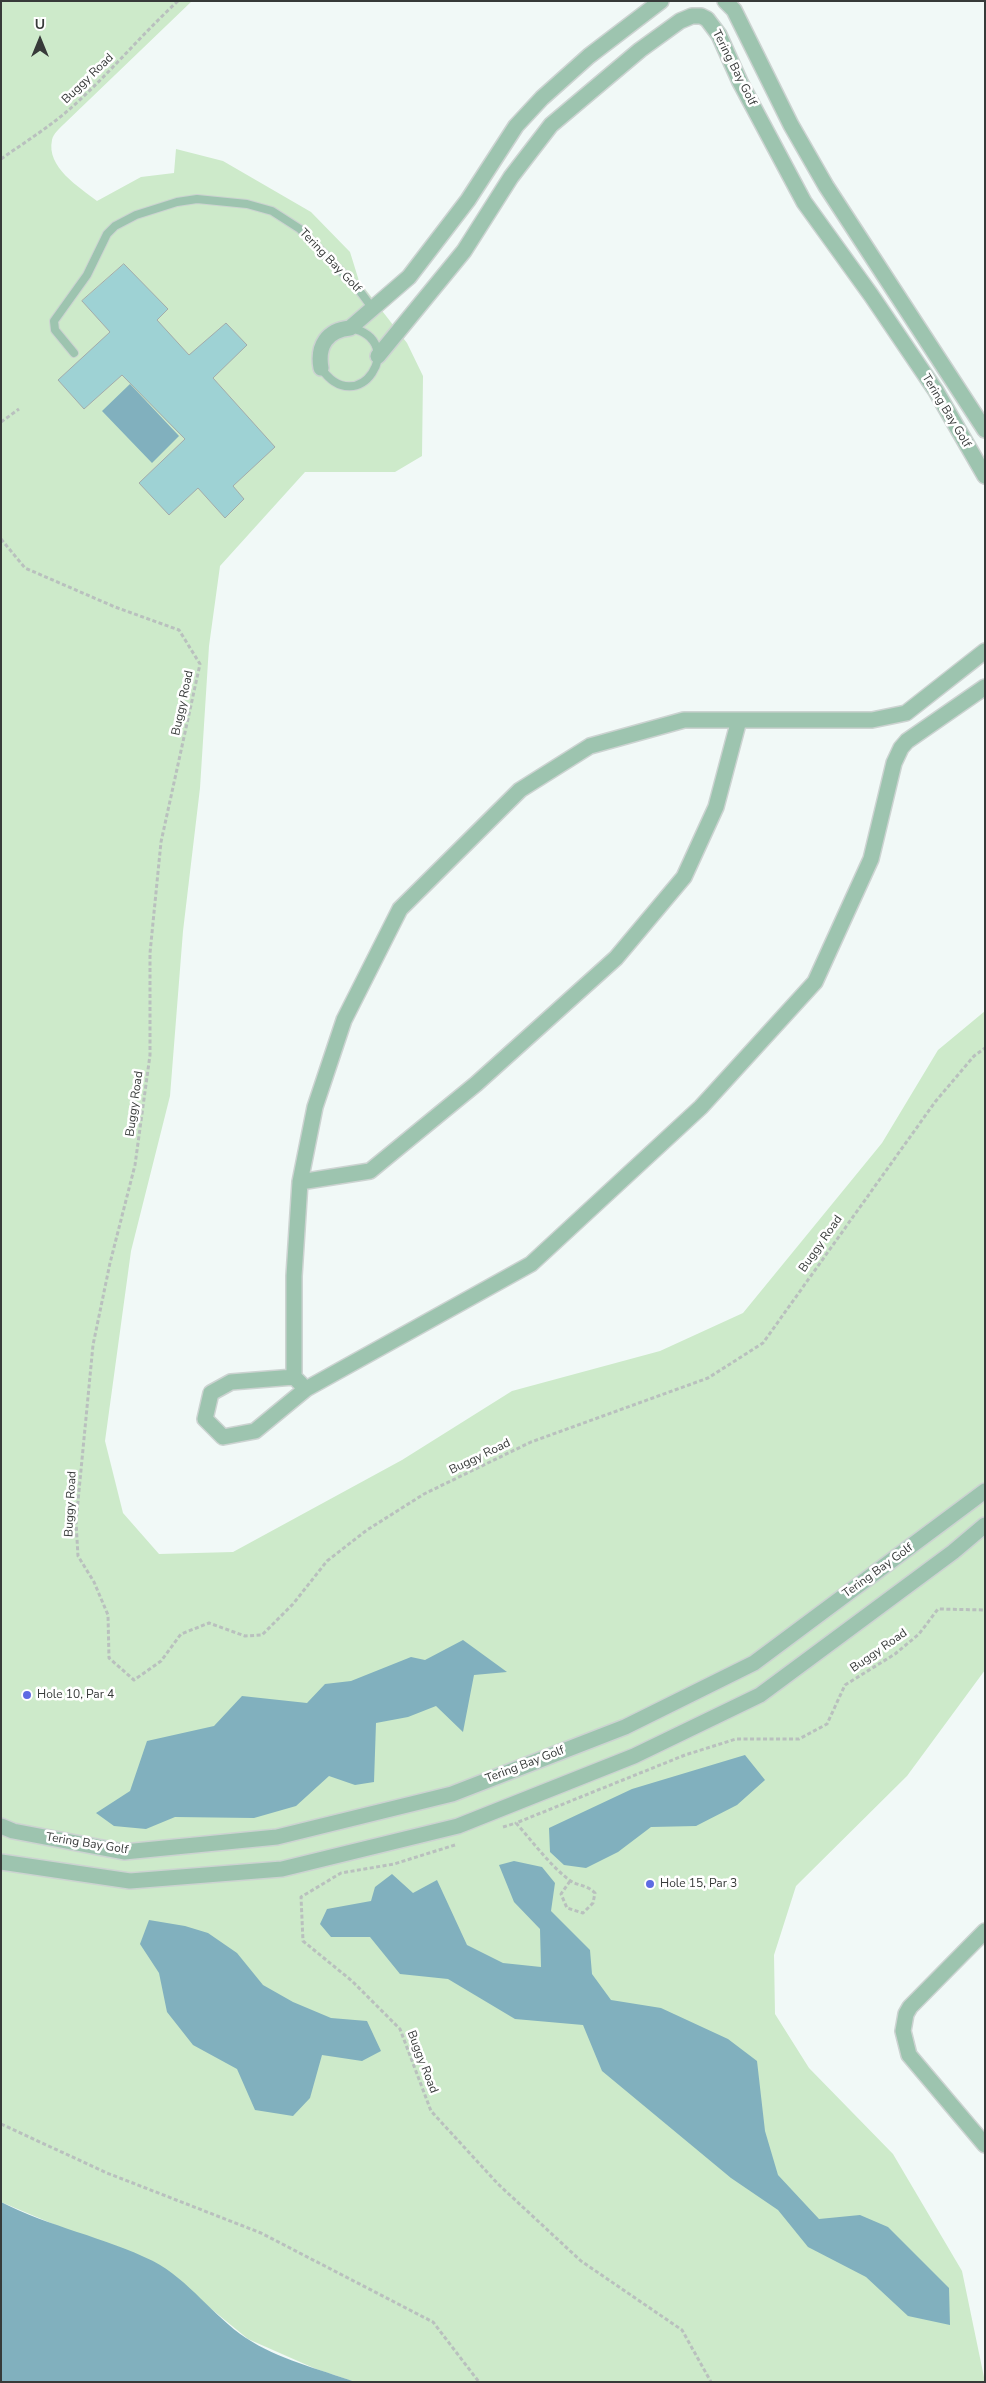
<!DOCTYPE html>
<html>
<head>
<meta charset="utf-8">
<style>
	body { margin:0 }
	#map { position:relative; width:986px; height:2383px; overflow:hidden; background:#f1f9f7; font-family:"Nunito Sans",sans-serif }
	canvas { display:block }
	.frame { position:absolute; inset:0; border:2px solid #373a39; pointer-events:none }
	.north { position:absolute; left:15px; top:15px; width:50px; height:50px; -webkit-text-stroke:4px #fff; paint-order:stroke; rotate:0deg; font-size:14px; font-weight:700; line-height:20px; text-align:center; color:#373a39 }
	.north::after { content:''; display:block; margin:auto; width:18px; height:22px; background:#373a39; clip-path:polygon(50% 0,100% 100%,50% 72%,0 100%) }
</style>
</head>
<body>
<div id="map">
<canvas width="986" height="2383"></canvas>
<div class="frame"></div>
<div class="north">U</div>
</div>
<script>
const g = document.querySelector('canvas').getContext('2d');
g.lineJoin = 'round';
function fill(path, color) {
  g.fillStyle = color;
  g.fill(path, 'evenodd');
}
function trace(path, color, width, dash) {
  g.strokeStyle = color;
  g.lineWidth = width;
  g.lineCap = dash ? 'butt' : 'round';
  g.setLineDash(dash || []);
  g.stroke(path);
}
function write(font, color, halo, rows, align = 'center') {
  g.font = font + ' "Nunito Sans",sans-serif';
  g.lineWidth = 5;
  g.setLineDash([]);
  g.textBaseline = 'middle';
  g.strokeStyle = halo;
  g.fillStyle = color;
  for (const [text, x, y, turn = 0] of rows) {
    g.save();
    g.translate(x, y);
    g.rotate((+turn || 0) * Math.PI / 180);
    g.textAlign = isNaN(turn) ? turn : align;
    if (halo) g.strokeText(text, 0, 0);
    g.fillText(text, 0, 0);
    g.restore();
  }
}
fill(new Path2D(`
	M1,1H192L64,124C60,128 53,134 52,140C46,167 79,187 97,201L141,177L174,173L176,149L223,161L311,212L350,252L359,281L407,343L423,376L422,456L395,472H305L220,566L209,646L200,788L183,931L170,1096L131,1251L105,1441L123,1513L159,1554L233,1552L402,1460L512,1391L660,1351L743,1313L882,1143L938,1050L985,1011V1670L907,1776L796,1886L774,1955L775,2014L809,2068L893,2154L962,2271L985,2382H355L316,2369L248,2339L154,2262L65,2229L1,2202Z`), '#cdeaca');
fill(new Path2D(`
	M130,384L179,436L152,463L102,411Z
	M463,1640L507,1672L474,1675L463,1732L436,1706L408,1717L376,1723L374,1782L355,1785L329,1776L296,1806L254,1818L175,1817L146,1829L114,1826L96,1813L130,1791L147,1741L214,1726L242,1696L307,1703L325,1684L351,1681L411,1657L425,1660Z
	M745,1755L765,1780L737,1805L696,1826L651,1827L618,1852L586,1868L564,1865L550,1852L549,1828L632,1789Z
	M514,1861L542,1867L555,1883L551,1911L590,1950L592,1974L611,2000L661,2008L728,2039L757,2061L765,2131L778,2175L819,2219L860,2215L888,2227L949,2288L950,2325L908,2316L866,2277L808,2247L778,2210L731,2178L602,2071L583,2025L515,2019L448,1979L400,1974L370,1937H331L320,1924L327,1909L371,1901L375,1887L392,1874L413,1893L437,1880L467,1945L503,1963L541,1967L540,1929L514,1902L499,1865Z
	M149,1920L185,1926L208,1933L237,1953L263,1985L293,2002L331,2018L367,2021L381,2051L362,2061L322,2055L310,2098L293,2116L255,2110L237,2069L193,2045L167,2012L159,1973L140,1944Z
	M1,2202C50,2227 104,2237 153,2261C189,2280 213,2316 246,2338C278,2359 319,2369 355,2382H1Z`), '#81b0be');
const building = new Path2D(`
	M124,264L168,309L157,320L189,355L226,323L247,345L213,378L275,447L233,486L244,499L225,518L198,488L169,515L139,483L185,439L122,375L84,409L58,380L110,332L82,301Z`);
fill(building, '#9ed2d4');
trace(building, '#a3abab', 1);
const lane = new Path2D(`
	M74,353L55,330L54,321L87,275L107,234L115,226L136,215L177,202L197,199L247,204L272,211L300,229L359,290L373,309
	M321,368C358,422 410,341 351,328`);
const street = new Path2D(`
	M725,1L734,10L791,125L826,186L985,430
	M378,356L464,251L511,177L551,125L640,50L680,21L692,16H701L707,19L719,35L740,82L804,202L871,295L936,391L985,476
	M321,368C317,346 327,330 350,328L409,277L468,200L516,126L542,98L589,56L661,1
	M300,1182L370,1171L476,1084L616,958L684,877L716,807L739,720
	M294,1377L231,1382L211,1393L205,1419L223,1437L255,1431L306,1389L531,1264L701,1107L815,982L871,859L894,763L901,748L907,741L985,687
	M301,1384L294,1377V1276L300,1182L315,1107L344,1020L400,909L520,790L590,746L684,720H872L906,713L985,651
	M1,1826L13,1831L124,1852L277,1837L452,1794L625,1727L754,1663L985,1491
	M1,1862L130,1881L282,1869L458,1826L634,1756L760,1695L953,1552L985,1525
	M985,1931L910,2007L906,2014L903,2031L909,2055L985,2145`);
trace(lane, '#ccd3d1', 10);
trace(street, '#ccd3d1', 18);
trace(new Path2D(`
	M1,159C25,142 51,126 72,107C110,73 141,35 178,1
	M1,422L19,409
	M1,539L25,568L115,607L179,630L200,664L161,842L150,953V1055L135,1165L110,1263L93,1345L76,1522L78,1556L94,1582L108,1615L109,1658L134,1680L161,1661L181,1634L209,1623L245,1636L262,1635L293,1604L327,1561L367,1530L424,1494L531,1442L708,1378L763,1343L935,1102L974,1056L985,1048
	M503,1827L516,1823
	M455,1845L394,1864L341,1873L301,1897L303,1941L352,1981L400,2029L431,2111L498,2184L581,2261L682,2330L711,2382
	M570,1881L561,1894L567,1908L583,1913L593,1903L595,1893C586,1884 576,1886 568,1879C548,1863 533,1842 516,1823L685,1755L736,1739H799L827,1724L845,1685L895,1654L919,1634L938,1609L985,1610
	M1,2124L107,2173L261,2233L433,2322L479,2382`), '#b9c0be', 3, [4, 2.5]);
trace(lane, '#9dc4af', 8);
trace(street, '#9dc4af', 15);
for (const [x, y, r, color] of [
	[27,1695,5,"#5e6be3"],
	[650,1884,5,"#5e6be3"]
]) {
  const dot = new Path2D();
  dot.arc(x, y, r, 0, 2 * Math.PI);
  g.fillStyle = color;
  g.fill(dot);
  trace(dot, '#fff', 2);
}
write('12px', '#373a39', '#fff', [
	["Tering Bay Golf",734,68,63],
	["Buggy Road",88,79,-44],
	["Tering Bay Golf",330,261,46],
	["Tering Bay Golf",946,411,59],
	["Buggy Road",183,703,-78],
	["Buggy Road",135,1104,-82],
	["Buggy Road",821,1244,-55],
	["Buggy Road",480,1457,-26],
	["Buggy Road",71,1504,-87],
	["Tering Bay Golf",878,1571,-36],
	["Buggy Road",879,1651,-35],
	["Tering Bay Golf",525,1765,-21],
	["Tering Bay Golf",87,1844,9],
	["Buggy Road",422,2062,69]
]);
write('12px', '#373a39', '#fff', [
	["Hole 10, Par 4",37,1695],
	["Hole 15, Par 3",660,1884]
], 'left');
</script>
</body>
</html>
